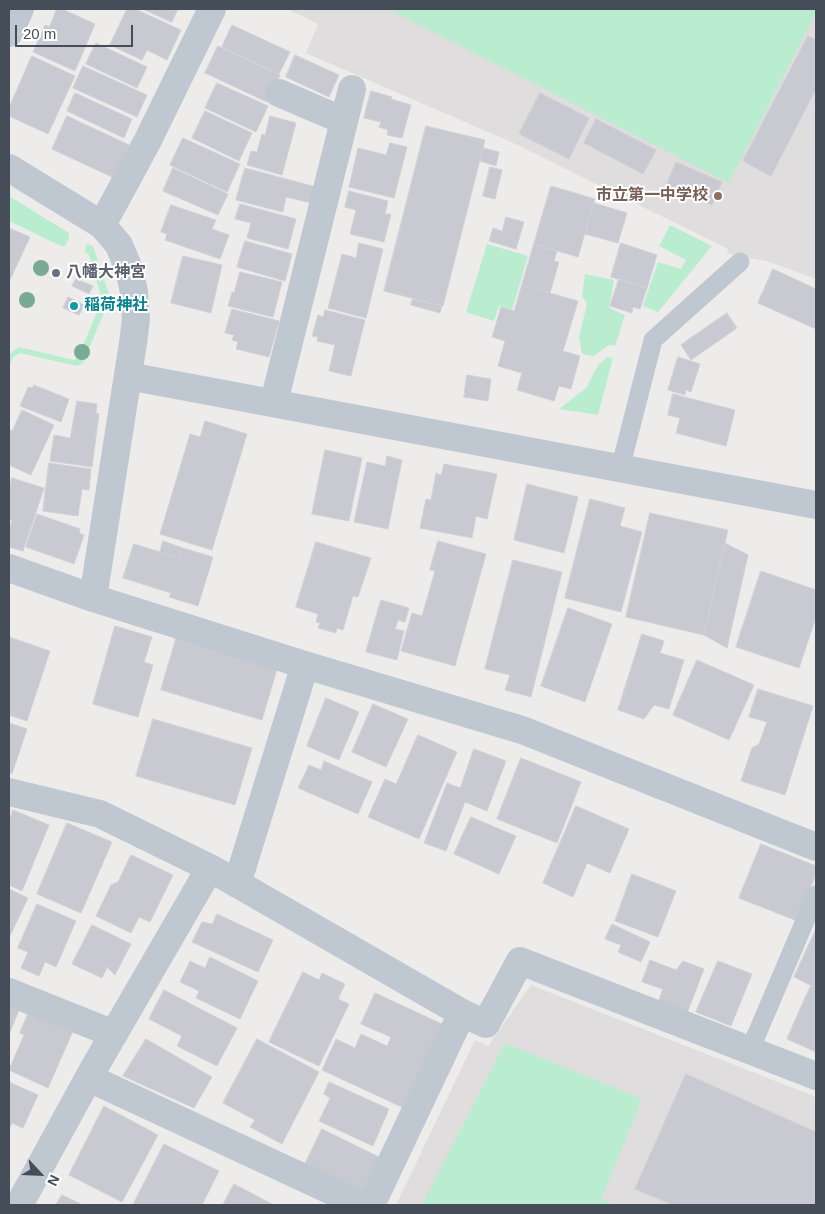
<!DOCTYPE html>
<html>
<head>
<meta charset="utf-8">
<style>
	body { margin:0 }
	#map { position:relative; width:825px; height:1214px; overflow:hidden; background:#eeeceb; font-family:Helvetica,sans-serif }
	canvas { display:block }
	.frame { position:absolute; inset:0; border:10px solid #454e58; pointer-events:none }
	.north { position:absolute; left:15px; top:1149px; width:50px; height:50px; -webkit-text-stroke:4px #fff; paint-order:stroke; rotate:115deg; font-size:14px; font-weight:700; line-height:20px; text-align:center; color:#454e58 }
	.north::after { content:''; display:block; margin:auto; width:18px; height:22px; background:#454e58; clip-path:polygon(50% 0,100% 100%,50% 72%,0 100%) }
	.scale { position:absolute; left:15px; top:25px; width:118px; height:22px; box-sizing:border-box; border:2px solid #454e58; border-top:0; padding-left:6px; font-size:15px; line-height:18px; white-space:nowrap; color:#454e58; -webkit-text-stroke:4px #fff; paint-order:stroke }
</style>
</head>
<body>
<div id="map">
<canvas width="825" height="1214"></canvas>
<div class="frame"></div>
<div class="north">N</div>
<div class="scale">20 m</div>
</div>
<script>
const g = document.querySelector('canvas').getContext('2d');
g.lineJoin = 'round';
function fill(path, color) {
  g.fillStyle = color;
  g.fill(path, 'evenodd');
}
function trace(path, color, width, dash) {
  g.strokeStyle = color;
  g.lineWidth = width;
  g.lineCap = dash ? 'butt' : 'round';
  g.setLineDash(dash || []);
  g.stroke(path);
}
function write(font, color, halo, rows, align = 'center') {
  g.font = font + ' Helvetica,"Noto Sans JP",sans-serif';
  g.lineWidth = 4;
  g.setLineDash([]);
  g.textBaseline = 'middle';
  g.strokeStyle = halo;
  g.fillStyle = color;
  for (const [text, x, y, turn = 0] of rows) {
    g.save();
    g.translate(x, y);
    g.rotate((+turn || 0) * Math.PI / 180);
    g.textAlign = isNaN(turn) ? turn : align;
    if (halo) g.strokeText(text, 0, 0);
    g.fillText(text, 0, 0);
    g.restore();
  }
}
fill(new Path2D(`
	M287,9H816V279L770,262L727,253L728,249L511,142L306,53L318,24Z
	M531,985L816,1097V1205H396L475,1040L488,1046Z`), '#dfdddd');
fill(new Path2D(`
	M388,9H816V12L729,183Z
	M9,196L69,233V238L65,246H61L9,221Z
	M670,225L712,246L658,312L643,306L658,262L681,269L686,260L659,246Z
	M87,244L93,246L109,294L108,303L83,363L77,366L20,353L13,357L9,367V354L19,347L74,360L78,357L101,303V296L89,255L85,252V248Z
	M487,244L528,256L512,310L499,306L494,321L466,312Z
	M585,274L614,280L609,308L625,315L615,346L609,345L594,356L582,354L579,337L587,304L582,296Z
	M607,357L613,358L598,415L559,409L586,388L598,365Z
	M505,1043L642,1099L601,1199L614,1205H422Z`), '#baecd0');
const building = new Path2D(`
	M57,9H62L95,24L75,71L33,52L45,25L49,27Z
	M127,9H135L181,30L167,60L147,50L142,60L110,45Z
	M143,9H178L172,22Z
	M232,25L290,52L279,74L222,47Z
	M808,36L816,40V89L771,176L743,161Z
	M96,43L147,67L137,88L86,64Z
	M218,46L280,75L267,102L205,73Z
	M295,55L339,75L329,97L286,77Z
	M32,56L75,76L48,134L9,116V108Z
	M83,66L147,95L137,117L73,88Z
	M217,83L268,106L256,132L205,108Z
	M371,91L392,97L391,99L411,105L402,138L387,135L388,130L379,127L381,122L364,118Z
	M75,93L132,119L124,138L67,111Z
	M540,93L589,118L569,159L519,134Z
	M205,111L252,133L239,161L192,138Z
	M67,116L129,145L114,178L52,149Z
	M270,116L296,123L282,175L247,165L251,151L257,152L262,134L265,135Z
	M596,119L656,150L643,174L584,143Z
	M426,126L485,140L443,306L384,291Z
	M183,138L240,164L227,192L170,165Z
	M390,143L407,147L394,198L349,187L358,148L386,155Z
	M483,148L499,152L496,166L480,161Z
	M676,162L722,182L712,205L667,185Z
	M490,167L502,170L495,199L483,196Z
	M173,168L228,194L218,215L163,191Z
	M245,168L316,187L311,203L286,197L283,212L236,200Z
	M551,186L595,199L578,257L534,244Z
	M349,191L388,201L385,214H391L384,242L350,234L356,210L345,207Z
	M594,203L627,213L618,243L585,234Z
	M240,204L296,219L288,249L247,238L251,223L235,219Z
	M171,205L216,220L212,229L229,235L220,259L165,240L167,234L161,232Z
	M506,217L524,222L516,249L489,241L493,228L502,231Z
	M9,228L30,237L10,280H9Z
	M245,241L292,254L285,281L237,267Z
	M359,243L383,249L366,318L328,308L342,254L356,258Z
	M621,243L657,255L647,288L611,277Z
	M534,244L557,251L554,261L559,262L550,293L522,285Z
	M183,256L222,265L211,313L171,303Z
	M773,269L816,289V329L758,303Z
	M240,272L282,282L273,317L228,306L232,292L234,293Z
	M76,279L93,286L89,294L72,286Z
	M619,279L647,288L640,309L633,307L632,313L610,306Z
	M522,285L578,301L563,351L580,356L571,389L559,386L554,401L517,390L522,373L498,366L505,341L492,337L501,307L514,311Z
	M68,297L84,305L79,315L63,308Z
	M413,299L442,306L440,313L411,305Z
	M232,309L279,321L269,357L236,349L238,342L232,340L234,335L225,333Z
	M325,310L365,320L351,376L329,371L335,345L317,341L318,337L312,336L318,315L323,317Z
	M727,313L737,328L691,360L681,345Z
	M678,357L700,364L691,392L686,390L685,395L668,390Z
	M467,375L491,379L488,401L464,397Z
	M34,385L69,399L61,422L20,406L28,387L32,388Z
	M673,394L735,410L726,446L676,433L680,418L668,415Z
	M77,401L97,404L96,413L99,414L92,467L50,461L54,435L70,438Z
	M22,410L54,425L31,475L9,465V429L12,431Z
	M205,421L247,434L212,550L160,534L190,434L200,437Z
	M325,450L362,458L349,521L312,514Z
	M387,456L402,460L388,529L354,522L367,462L385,466Z
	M49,463L91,469L89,490L82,489L78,516L43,511Z
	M444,464L497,474L487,519L476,516L472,538L420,528L426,499L431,500L436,473L441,475Z
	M12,478L44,488L23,551L9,547V530L12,520L9,519V488Z
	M527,484L578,497L564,553L514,540Z
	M590,499L625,508L620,526L642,532L621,612L565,598Z
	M650,513L728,530L704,635L626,617Z
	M37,514L80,529L79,533L84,535L74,564L26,547Z
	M163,541L183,548L180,558L160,552Z
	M438,541L486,554L455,666L401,651L412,613L422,616L435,571L430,570Z
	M316,542L371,558L358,597L353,596L343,630L337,628L336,633L318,628L320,623L316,622L318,614L296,607Z
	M725,543L748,555L727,648L704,635Z
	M134,544L180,558L183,548L213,557L198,606L169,597L171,593L123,578Z
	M513,560L562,572L531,697L505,690L510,675L485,669Z
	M761,571L816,590V617L799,668L736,647Z
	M381,600L409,608L405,622L398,620L395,629L404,631L397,660L366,652Z
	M568,608L612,624L585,702L541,686Z
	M115,626L152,637L144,662L153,665L138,717L93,704Z
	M642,634L664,641L660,653L684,660L669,709L654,705L644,719L618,710Z
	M9,637L50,651L27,721L9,715Z
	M176,639L277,669L262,720L161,690Z
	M697,660L754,685L729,740L673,715Z
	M758,689L813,706L785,795L741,781L752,748L759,744L767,722L749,717Z
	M326,698L359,712L339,760L307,746Z
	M373,704L408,719L386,767L352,752Z
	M153,719L252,748L235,805L136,776Z
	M9,723L27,729L12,774L9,772Z
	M418,735L457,752L419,839L368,817L385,779L396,784Z
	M474,749L506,761L487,811L465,802L446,851L424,843L447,783L460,788Z
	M521,758L581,782L557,843L497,819Z
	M324,761L372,782L358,814L298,788L309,765L321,770Z
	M576,806L629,829L610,873L587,863L573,897L543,883Z
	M13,810L49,825L22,891L9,885V821Z
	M471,817L516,836L499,874L454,854Z
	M67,823L112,842L81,913L37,894Z
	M761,844L816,866V874L797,921L739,898Z
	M131,855L173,875L150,922L139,917L131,933L96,916L111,885L118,882Z
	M632,874L676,891L658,937L615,921Z
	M9,889L28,898L9,938Z
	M37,904L76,921L56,967L45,962L39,976L21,968L28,952L18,948Z
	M217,914L273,940L258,972L192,942L202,922L212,924Z
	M612,924L650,942L641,962L618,952L621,945L605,939Z
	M92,925L131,944L115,975L107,967L102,978L72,964Z
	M816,929V988L794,977Z
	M210,957L258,981L240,1019L196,998L199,991L180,982L190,961L205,968Z
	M650,960L676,970L683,961L704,969L686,1016L657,1005L663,989L642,982Z
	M718,961L752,974L731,1026L696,1012Z
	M303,972L319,980L322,973L345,984L338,999L349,1004L319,1066L269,1042Z
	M811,985L816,988V1052L787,1039Z
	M164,990L237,1028L217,1066L177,1046L182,1036L149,1019Z
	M375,993L442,1024L404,1108L322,1070L336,1039L355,1048L361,1034L387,1046L391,1037L361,1024Z
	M9,1006L19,1010L9,1035Z
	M28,1014L36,1018L37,1015L73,1031L48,1088L9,1070L24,1035L20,1033Z
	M146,1039L212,1077L194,1108L123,1076Z
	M257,1039L319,1072L282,1144L250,1127L255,1120L223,1103Z
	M686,1074L816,1132V1205H673L635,1189Z
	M9,1082L38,1095L23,1128L12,1123L9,1130Z
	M329,1082L389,1109L373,1146L319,1121L330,1098L324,1094Z
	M104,1106L158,1135L122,1202L69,1175Z
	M322,1129L381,1158L364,1192L305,1164Z
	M164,1144L219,1171L202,1205H133Z
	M234,1184L274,1205H223Z
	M62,1195L83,1205H56Z`);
fill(building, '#c9cad1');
trace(building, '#d0d1d7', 1);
trace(new Path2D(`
	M620,469L653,340L740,262
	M750,1050L816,895`), '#bfc7d1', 19);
trace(new Path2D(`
	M9,33L20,9H19
	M279,93L344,121
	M9,168L102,225L119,245L129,269L134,292L136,319L133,343L93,598
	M102,225L147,142L212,9
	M128,376L816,505
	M274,402L352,89
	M9,568L93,598L305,665L522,730L816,847
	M9,792L100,814L210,868L462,1013L486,1024L520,961L816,1076
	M237,884L305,665
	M9,992L114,1034
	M89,1078L362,1205
	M19,1205L94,1068L210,868
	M371,1205L462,1013`), '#bfc7d1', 28);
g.fillStyle = '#79ab94';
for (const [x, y] of [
	[41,268],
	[27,300],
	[82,352]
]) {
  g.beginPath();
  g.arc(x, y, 8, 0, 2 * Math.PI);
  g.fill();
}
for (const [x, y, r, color] of [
	[718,196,5,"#8d6e63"],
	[56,273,5,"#6b7280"],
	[74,306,5,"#0f9aa8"]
]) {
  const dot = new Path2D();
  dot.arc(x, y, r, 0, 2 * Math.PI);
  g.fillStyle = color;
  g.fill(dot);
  trace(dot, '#fff', 2);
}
write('bold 16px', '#785e54', '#fff', [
	["市立第一中学校",708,196]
], 'right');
write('bold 16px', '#5b616d', '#fff', [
	["八幡大神宮",66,273]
], 'left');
write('bold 16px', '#0d838f', '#fff', [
	["稲荷神社",84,306]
], 'left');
</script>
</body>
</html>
